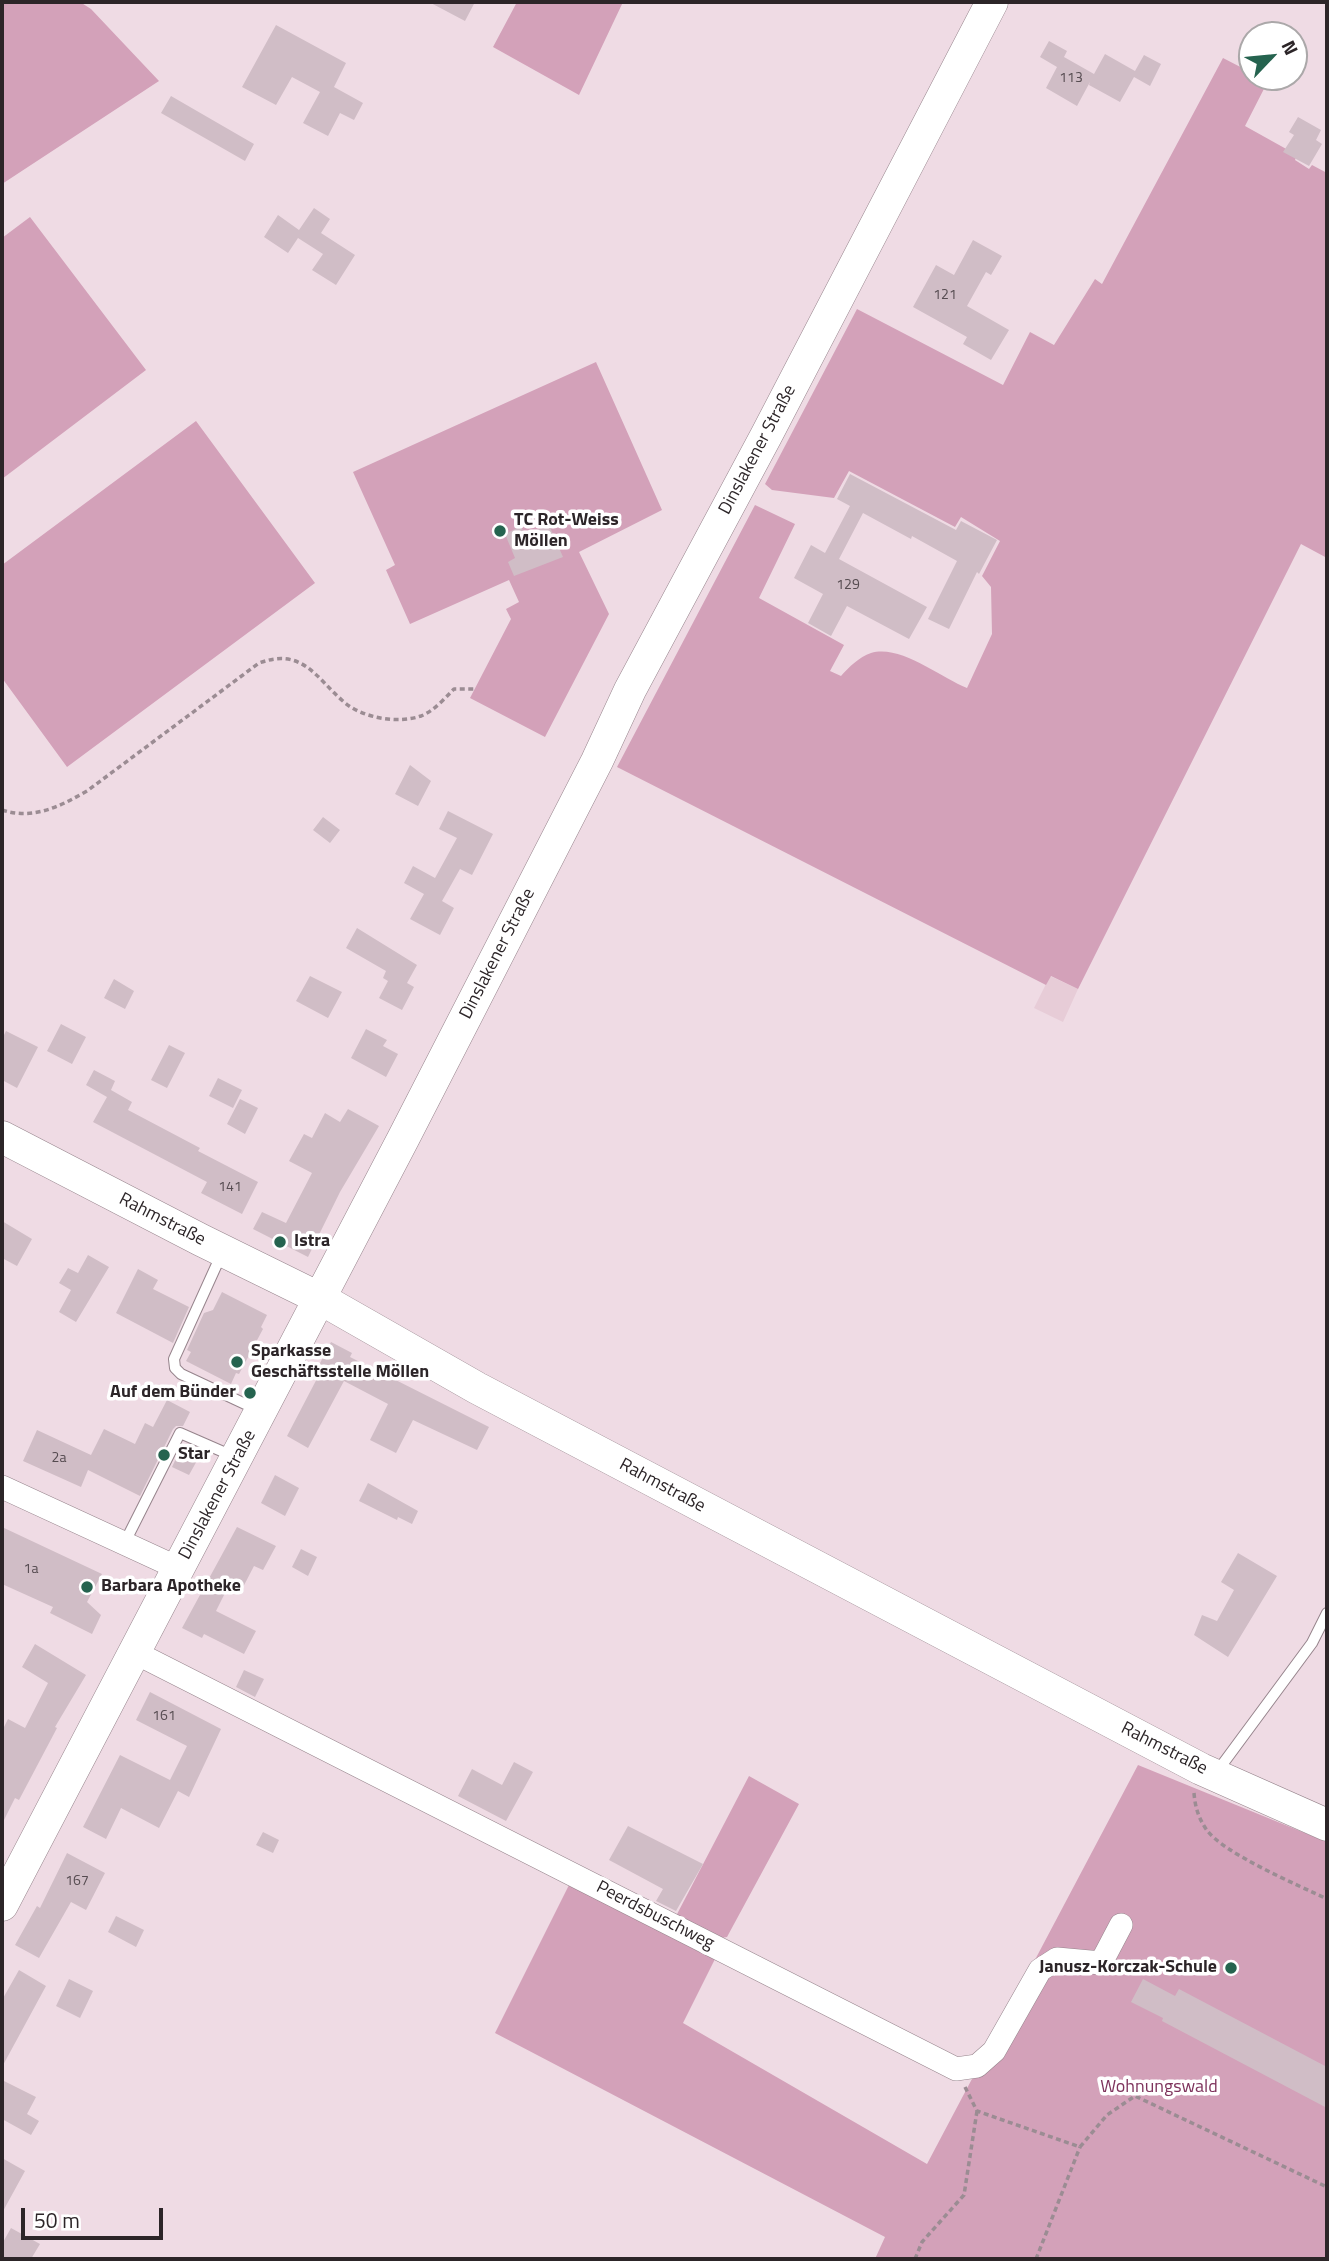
<!DOCTYPE html>
<html>
<head>
<meta charset="utf-8">
<style>
	body { margin:0 }
	#map { position:relative; width:1329px; height:2261px; overflow:hidden; background:#efdbe4; font-family:"Titillium Web",sans-serif }
	canvas { display:block }
	.frame { position:absolute; inset:0; border:4px solid #2c2528; pointer-events:none }
	.north { position:absolute; left:1238px; top:21px; width:70px; height:70px; box-sizing:border-box; background:#fff; border:2px solid #aba8a9; border-radius:50%; rotate:64deg; font-size:19px; font-weight:700; line-height:28px; text-align:center; color:#2c2528 }
	.north::after { content:''; display:block; margin:auto; width:24px; height:32px; background:#25634f; clip-path:polygon(50% 0,100% 100%,50% 72%,0 100%) }
	.scale { position:absolute; left:21px; top:2208px; width:142px; height:32px; box-sizing:border-box; border:4px solid #2c2528; border-top:0; padding-left:9px; font-size:21px; line-height:24px; white-space:nowrap; color:#2c2528; -webkit-text-stroke:5px #fff; paint-order:stroke }
</style>
</head>
<body>
<div id="map">
<canvas width="1329" height="2261"></canvas>
<div class="frame"></div>
<div class="north">N</div>
<div class="scale">50 m</div>
</div>
<script>
const g = document.querySelector('canvas').getContext('2d');
g.lineJoin = 'round';
function fill(path, color) {
  g.fillStyle = color;
  g.fill(path, 'evenodd');
}
function trace(path, color, width, dash) {
  g.strokeStyle = color;
  g.lineWidth = width;
  g.lineCap = dash ? 'butt' : 'round';
  g.setLineDash(dash || []);
  g.stroke(path);
}
function write(font, color, halo, rows, align = 'center') {
  g.font = font + ' "Titillium Web",sans-serif';
  g.lineWidth = 7;
  g.setLineDash([]);
  g.textBaseline = 'middle';
  g.strokeStyle = halo;
  g.fillStyle = color;
  for (const [text, x, y, turn = 0] of rows) {
    g.save();
    g.translate(x, y);
    g.rotate((+turn || 0) * Math.PI / 180);
    g.textAlign = isNaN(turn) ? turn : align;
    if (halo) g.strokeText(text, 0, 0);
    g.fillText(text, 0, 0);
    g.restore();
  }
}
fill(new Path2D(`
	M1050,976L1078,989L1063,1022L1034,1008Z`), '#e7ccd7');
fill(new Path2D(`
	M2,2H80L91,9L159,81L2,184Z
	M517,2H623L579,95L493,47Z
	M1223,58L1252,73V77H1261L1268,81L1245,126L1297,155L1295,160L1309,169L1312,165L1327,173V558L1301,544L1078,989L1051,976L1046,985L617,767L755,505L795,524L759,598L844,645L830,671L841,676C849,667 859,657 871,653C900,644 940,677 967,688L992,634L991,587L982,576L1000,541L961,517L955,527L849,471L834,498L772,490L765,484L857,309L1003,385L1030,332L1054,345L1095,279L1102,284Z
	M30,217L146,370L2,479V238Z
	M596,362L662,510L579,552L609,614L545,737L470,698L511,619L506,609L519,602L509,580L410,624L386,570L395,565L353,472Z
	M196,421L315,583L67,767L2,678V565Z
	M1138,1765L1327,1842V2259H875L885,2237L495,2033L570,1883L717,1955L683,2023L927,2164Z
	M749,1776L799,1804L727,1937L715,1939L675,1918Z`), '#d3a1b9');
fill(new Path2D(`
	M429,2H475L465,21Z
	M276,25L346,63L334,87L363,103L354,120L340,113L328,136L303,123L320,92L292,77L276,105L242,87Z
	M1049,41L1067,51L1064,57L1094,74L1105,54L1135,71L1144,55L1161,64L1150,86L1134,77L1120,102L1089,85L1090,82L1077,106L1046,88L1057,67L1040,57Z
	M171,96L254,144L245,161L161,113Z
	M1298,117L1321,130L1316,140L1322,144L1309,166L1283,152L1294,135L1289,132Z
	M314,208L330,219L321,233L355,255L336,285L312,270L323,254L298,238L288,253L264,237L278,215L299,230Z
	M973,240L1002,256L991,275L986,272L967,306L1009,330L991,360L963,344L967,337L913,307L936,265L954,275Z
	M850,474L956,530L961,521L997,540L979,574L977,572L949,629L928,619L957,561L912,536L911,539L863,513L839,559L927,607L909,639L847,606L831,636L808,623L823,594L794,578L811,545L825,553L850,506L837,499Z
	M549,525L563,557L514,576L508,562L515,558L505,534L521,526L525,535Z
	M410,765L431,781L418,806L395,794Z
	M448,811L493,834L472,875L460,869L442,901L454,908L440,935L410,919L424,894L404,883L413,866L435,878L457,838L439,829Z
	M323,817L340,830L330,843L313,830Z
	M357,928L417,965L407,983L414,987L402,1010L379,998L388,981L383,978L386,971L346,948Z
	M310,976L342,992L328,1018L296,1001Z
	M114,979L134,991L125,1009L104,998Z
	M61,1024L86,1037L72,1064L47,1051Z
	M366,1029L387,1040L383,1046L398,1054L386,1077L351,1058Z
	M6,1031L38,1047L17,1088L2,1080V1039Z
	M169,1045L185,1053L167,1088L151,1080Z
	M94,1070L115,1081L111,1090L132,1102L128,1110L200,1148L198,1151L258,1182L242,1214L201,1193L207,1182L93,1122L107,1097L86,1085Z
	M218,1078L242,1090L233,1108L209,1096Z
	M240,1099L258,1108L245,1134L227,1124Z
	M348,1109L379,1126L340,1192L308,1257L253,1229L262,1212L286,1223L312,1173L289,1161L304,1134L312,1138L325,1113L340,1122Z
	M2,1221L32,1239L17,1266L2,1258Z
	M88,1255L109,1267L76,1322L59,1312L71,1290L59,1283L68,1268L78,1273Z
	M138,1269L158,1280L153,1289L189,1307L173,1343L116,1313Z
	M222,1292L267,1315L261,1327L263,1329L239,1374L236,1373L231,1384L186,1361L191,1352L187,1350L204,1313L213,1310Z
	M331,1342L352,1353L350,1357L489,1427L477,1450L413,1420L396,1453L370,1440L388,1404L344,1381L308,1448L287,1436L322,1369L318,1367Z
	M167,1400L190,1412L183,1426H176L173,1429L140,1496L88,1470L81,1487L23,1461L37,1430L91,1455L104,1429L135,1444L145,1423L153,1427Z
	M181,1448L199,1457L189,1475L172,1467Z
	M275,1475L299,1488L285,1516L261,1503Z
	M368,1483L418,1511L412,1524L398,1517L397,1520L359,1501Z
	M2,1527L102,1574L87,1602L101,1615L92,1634L50,1613L53,1607L2,1584Z
	M237,1527L276,1546L263,1570L254,1566L241,1591L229,1585L216,1611L256,1631L244,1654L204,1634L202,1638L182,1628Z
	M301,1549L317,1557L308,1576L292,1567Z
	M1238,1553L1277,1576L1228,1657L1194,1635L1202,1615L1217,1621L1234,1590L1221,1582Z
	M35,1644L86,1675L55,1727L57,1728L19,1800L15,1798L2,1824V1731L8,1719L25,1728L48,1683L22,1667Z
	M244,1670L264,1679L255,1697L236,1687Z
	M150,1692L221,1729L189,1797L178,1791L159,1828L121,1808L106,1839L83,1827L120,1755L170,1780L187,1746L136,1720Z
	M514,1762L533,1772L506,1821L458,1796L472,1769L502,1785Z
	M628,1826L703,1864L676,1911L656,1901L663,1889L609,1860Z
	M263,1832L279,1840L273,1853L256,1845Z
	M67,1853L105,1873L86,1910L71,1902L39,1958L15,1945L37,1906L40,1908Z
	M116,1916L144,1930L136,1947L108,1932Z
	M19,1970L46,1986L2,2067V2000Z
	M69,1979L93,1991L80,2018L56,2006Z
	M1143,1979L1175,1996L1179,1989L1327,2067V2108L1162,2021L1163,2018L1131,2002Z
	M2,2080L36,2097L27,2114L39,2121L31,2135L2,2119Z
	M2,2158L25,2171L2,2213Z
	M11,2228L40,2244L31,2259H2V2244Z`), '#d0bdc6');
const lane = new Path2D(`
	M222,1253L174,1359L175,1368L181,1374L258,1410
	M124,1544L180,1433L235,1457
	M1216,1773L1312,1643L1327,1613`);
const street = new Path2D(`
	M2,1487L180,1569
	M136,1653L956,2069L977,2066L994,2051L1040,1970L1057,1959L1101,1963L1121,1925`);
const secondary = new Path2D(`
	M2,1137L201,1240L321,1299L477,1388L1201,1769L1327,1825
	M2,1905L403,1139L597,761L630,690L766,436L992,2`);
trace(lane, '#96848c', 12);
trace(street, '#96848c', 24);
trace(secondary, '#96848c', 33);
trace(new Path2D(`
	M2,810C33,820 59,807 87,791L259,663C303,647 316,678 344,702C362,718 398,724 421,716C434,711 445,698 454,689H475
	M1194,1793C1195,1806 1198,1817 1206,1829C1222,1853 1298,1885 1327,1899
	M965,2087L977,2111L1080,2147L1107,2115L1135,2096L1327,2187
	M915,2259L922,2242L964,2195L977,2111
	M1036,2259L1080,2147`), '#9b8c93', 3.5, [5, 3.5]);
trace(lane, '#fff', 10);
trace(street, '#fff', 23);
trace(secondary, '#fff', 32);
for (const [x, y, r, color] of [
	[500,531,7,"#25634f"],
	[280,1242,7,"#25634f"],
	[237,1362,7,"#25634f"],
	[250,1393,7,"#25634f"],
	[164,1455,7,"#25634f"],
	[87,1587,7,"#25634f"],
	[1231,1968,7,"#25634f"]
]) {
  const dot = new Path2D();
  dot.arc(x, y, r, 0, 2 * Math.PI);
  g.fillStyle = color;
  g.fill(dot);
  trace(dot, '#fff', 2.5);
}
write('14px', '#554b50', null, [
	["113",1071,79],
	["121",945,296],
	["129",848,586],
	["141",230,1188],
	["2a",59,1459],
	["1a",31,1570],
	["161",164,1717],
	["167",77,1882]
]);
write('18px', '#2c2528', '#fff', [
	["Dinslakener Straße",758,450,-62],
	["Dinslakener Straße",498,954,-63],
	["Rahmstraße",162,1220,27],
	["Rahmstraße",662,1486,28],
	["Dinslakener Straße",218,1495,-62],
	["Rahmstraße",1164,1749,27],
	["Peerdsbuschweg",655,1916,27]
]);
write('bold 18px', '#2c2528', '#fff', [
	["TC Rot-Weiss",514,521],
	["Möllen",514,542],
	["Istra",294,1242],
	["Sparkasse",251,1352],
	["Geschäftsstelle Möllen",251,1373],
	["Auf dem Bünder",236,1393,"right"],
	["Star",178,1455],
	["Barbara Apotheke",101,1587],
	["Janusz-Korczak-Schule",1217,1968,"right"]
], 'left');
write('18px', '#7e335c', '#fff', [
	["Wohnungswald",1159,2088]
]);
</script>
</body>
</html>
